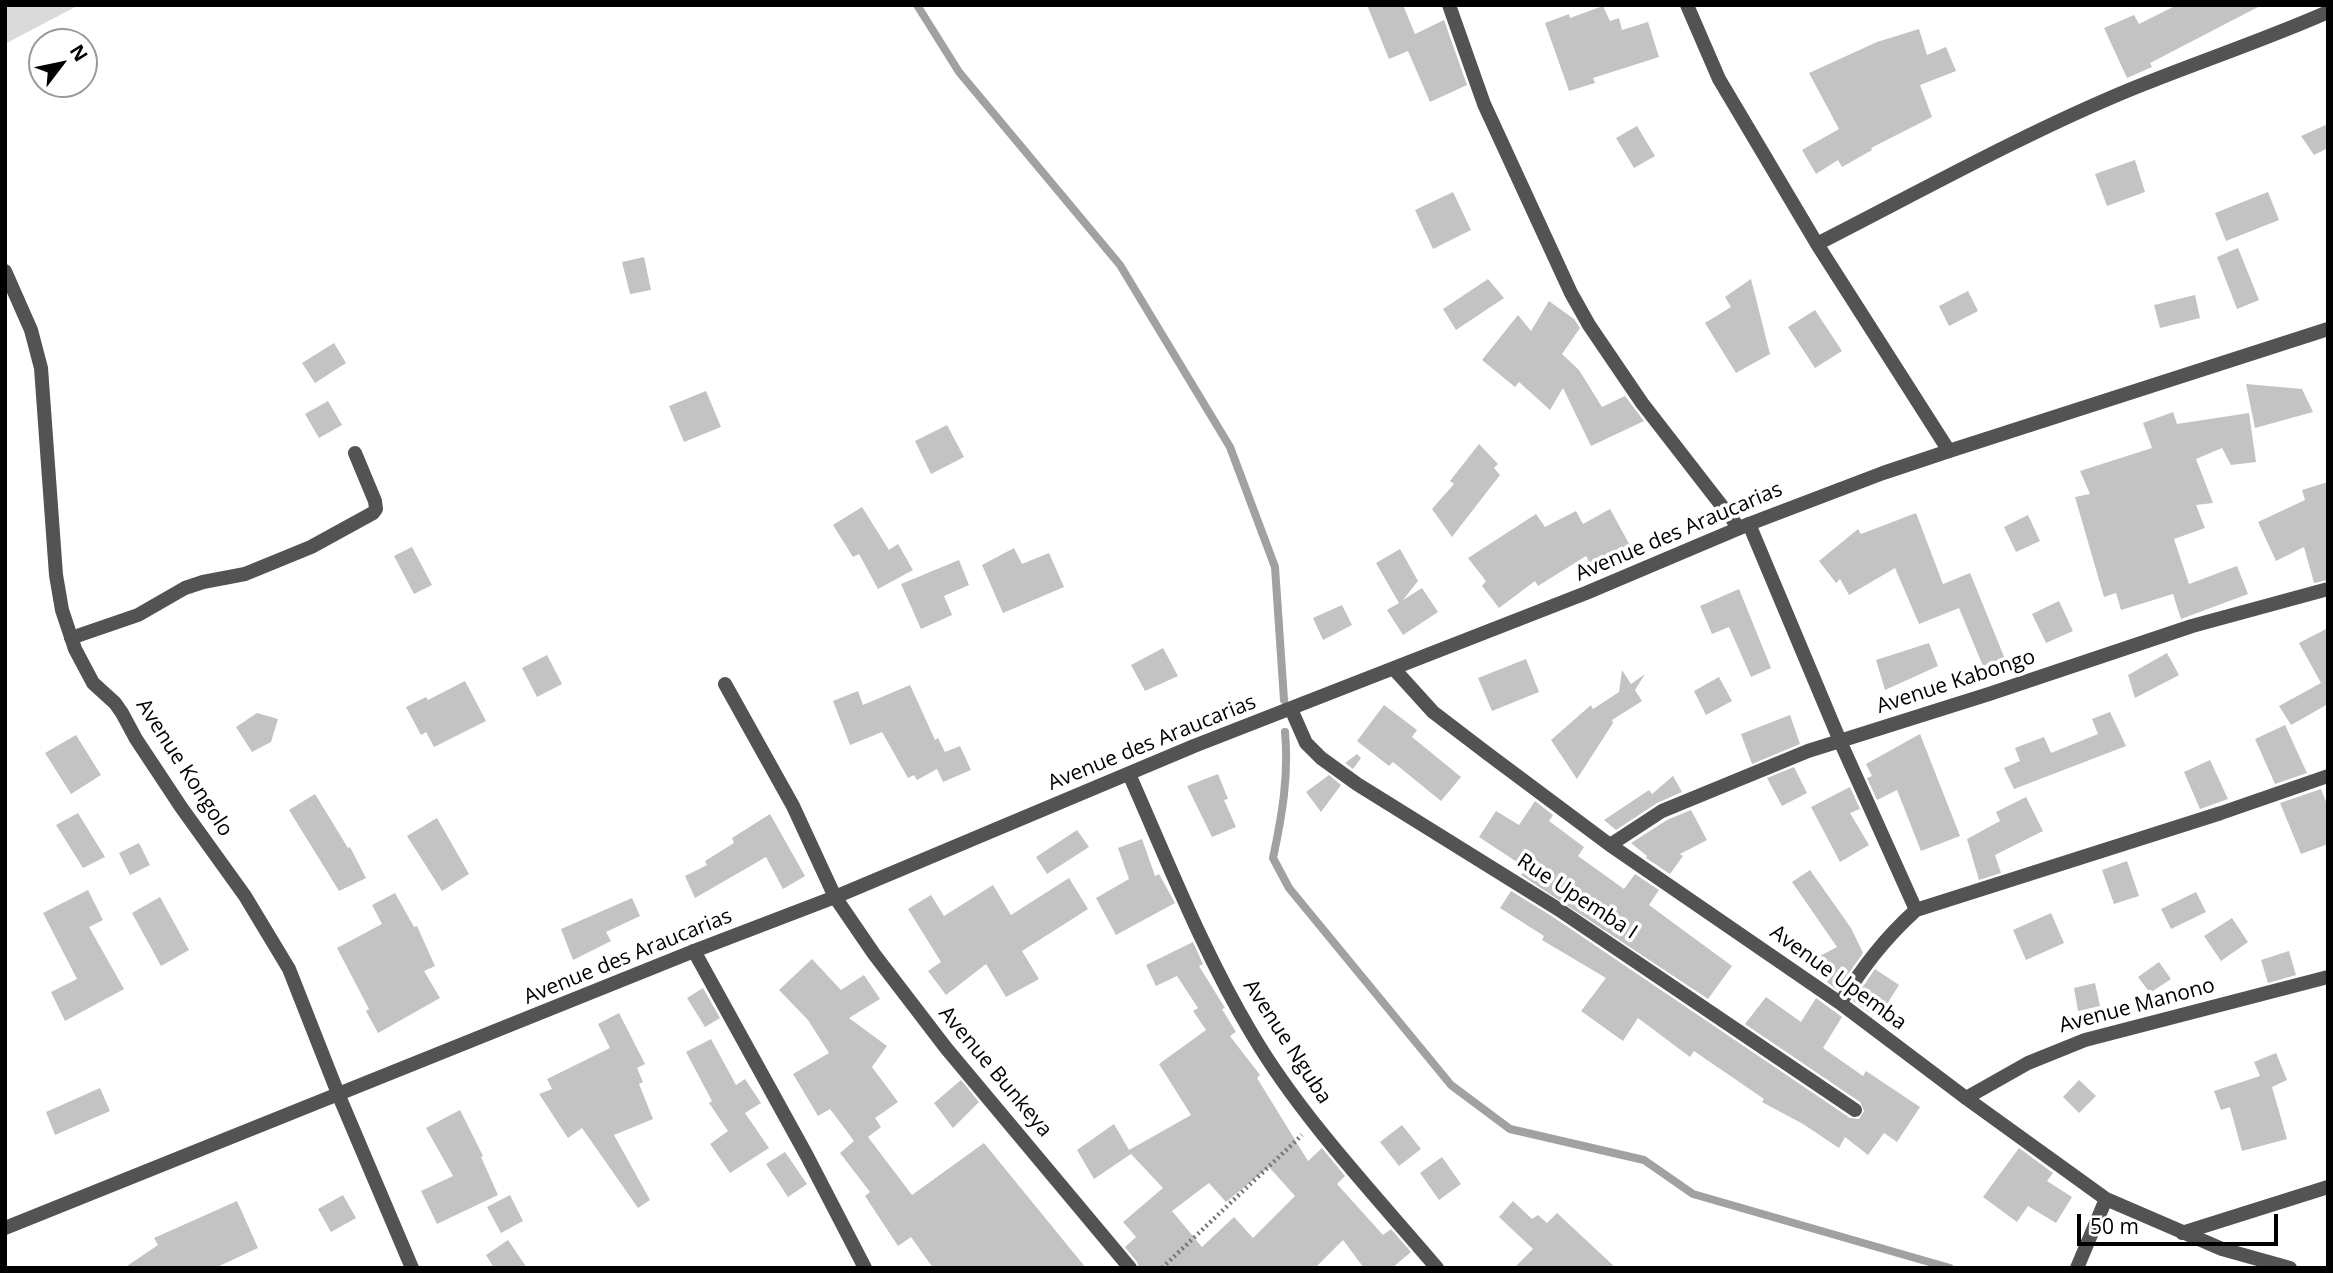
<!DOCTYPE html>
<html>
<head>
<meta charset="utf-8">
<style>
	body { margin:0 }
	#map { position:relative; width:2333px; height:1273px; overflow:hidden; background:#fff; font-family:"Open Sans",sans-serif }
	canvas { display:block }
	.frame { position:absolute; inset:0; border:7px solid #000; pointer-events:none }
	.north { position:absolute; left:28px; top:28px; width:70px; height:70px; box-sizing:border-box; background:#fff; border:2px solid #999; border-radius:50%; rotate:58deg; font-size:19px; font-weight:700; line-height:28px; text-align:center; color:#000 }
	.north::after { content:''; display:block; margin:auto; width:24px; height:32px; background:#000; clip-path:polygon(50% 0,100% 100%,50% 72%,0 100%) }
	.scale { position:absolute; left:2077px; top:1214px; width:201px; height:32px; box-sizing:border-box; border:4px solid #000; border-top:0; padding-left:9px; font-size:21px; line-height:24px; white-space:nowrap; color:#000; -webkit-text-stroke:5px #fff; paint-order:stroke }
</style>
</head>
<body>
<div id="map">
<canvas width="2333" height="1273"></canvas>
<div class="frame"></div>
<div class="north">N</div>
<div class="scale">50 m</div>
</div>
<script>
const g = document.querySelector('canvas').getContext('2d');
g.lineJoin = 'round';
function fill(path, color) {
  g.fillStyle = color;
  g.fill(path, 'evenodd');
}
function trace(path, color, width, dash) {
  g.strokeStyle = color;
  g.lineWidth = width;
  g.lineCap = dash ? 'butt' : 'round';
  g.setLineDash(dash || []);
  g.stroke(path);
}
function write(font, color, halo, rows, align = 'center') {
  g.font = font + ' "Open Sans",sans-serif';
  g.lineWidth = 7;
  g.setLineDash([]);
  g.textBaseline = 'middle';
  g.strokeStyle = halo;
  g.fillStyle = color;
  for (const [text, x, y, turn = 0] of rows) {
    g.save();
    g.translate(x, y);
    g.rotate((+turn || 0) * Math.PI / 180);
    g.textAlign = isNaN(turn) ? turn : align;
    if (halo) g.strokeText(text, 0, 0);
    g.fillText(text, 0, 0);
    g.restore();
  }
}
fill(new Path2D(`
	M5,5H79L5,44Z`), '#dadada');
trace(new Path2D(`
	M917,5L959,72L1120,265L1230,447L1275,567L1284,700
	M1285,732C1289,776 1282,816 1273,858L1289,888L1451,1085L1510,1129L1644,1160L1693,1194L1950,1268`), '#a1a1a1', 8);
fill(new Path2D(`
	M1367,5H1403L1415,34L1444,20L1467,85L1430,102L1408,51L1389,59Z
	M2177,5H2262L2150,63L2152,67L2127,78L2104,28L2134,15L2139,24Z
	M1603,6L1610,21L1619,18L1622,30L1648,22L1659,57L1593,78L1595,83L1569,91L1545,23L1569,14L1570,18Z
	M1919,29L1927,55L1946,47L1956,71L1920,85L1932,117L1871,148L1872,150L1842,167L1838,160L1816,174L1802,150L1839,129L1809,73L1877,42Z
	M2328,124V148L2314,155L2301,136Z
	M1637,126L1655,156L1634,168L1616,138Z
	M2135,160L2145,192L2107,206L2095,174Z
	M1453,192L1471,230L1433,249L1415,210Z
	M2268,192L2279,220L2226,241L2215,213Z
	M2238,248L2259,300L2237,309L2217,257Z
	M644,257L651,290L630,294L622,262Z
	M1488,279L1504,298L1456,330L1443,309Z
	M1751,279L1770,354L1736,373L1705,323L1731,307L1725,297Z
	M1968,291L1978,311L1949,326L1939,306Z
	M2195,295L2200,318L2160,328L2154,305Z
	M1549,301L1574,319L1580,328L1562,354L1579,370L1602,407L1625,396L1644,421L1591,446L1563,388L1550,410L1519,382L1515,387L1482,360L1518,315L1531,331Z
	M1815,310L1842,351L1815,368L1788,327Z
	M334,343L346,363L315,383L302,363Z
	M2246,384L2302,389L2313,412L2255,428Z
	M706,391L721,427L684,442L669,406Z
	M328,401L342,425L319,438L305,414Z
	M2173,412L2177,424L2249,413L2256,462L2231,465L2222,448L2196,459L2213,503L2196,505L2205,528L2174,539L2189,584L2237,566L2248,594L2181,619L2173,594L2121,610L2116,593L2104,597L2075,497L2090,494L2080,471L2152,448L2143,423Z
	M947,425L964,457L931,474L915,441Z
	M1479,444L1498,464L1494,468L1500,475L1452,537L1432,509L1454,484L1450,481Z
	M2328,482V580L2314,583L2304,547L2276,561L2258,522L2305,500L2302,490Z
	M862,507L889,550L898,544L913,570L878,589L859,554L853,557L833,525Z
	M1610,509L1632,549L1593,569L1586,556L1538,586L1535,581L1499,608L1482,586L1486,581L1468,558L1536,514L1545,527L1576,511L1583,524Z
	M1916,513L1943,584L1970,573L2007,664L1985,671L1959,608L1919,624L1895,568L1849,595L1840,579L1836,583L1819,561L1858,529L1861,534Z
	M2028,515L2040,541L2016,552L2004,527Z
	M412,547L432,585L414,594L394,556Z
	M1014,548L1022,564L1049,553L1064,587L1003,613L982,565Z
	M1400,549L1418,581L1403,600L1422,588L1438,612L1403,635L1387,610L1399,603L1376,563Z
	M959,560L969,585L944,596L952,615L921,629L901,584Z
	M1739,589L1771,668L1751,677L1729,627L1712,634L1700,606Z
	M2059,601L2073,631L2046,643L2032,614Z
	M1342,605L1352,625L1323,640L1313,618Z
	M2328,628V704L2291,725L2279,706L2321,683L2299,643Z
	M1929,643L1938,666L1885,690L1876,660Z
	M1163,648L1178,676L1145,691L1131,665Z
	M2167,653L2179,675L2135,698L2128,675Z
	M547,655L562,684L537,697L522,668Z
	M1526,659L1539,692L1492,711L1478,678Z
	M1622,670L1631,684L1645,674L1635,690L1642,701L1612,720L1613,723L1577,779L1551,740L1591,705L1593,709L1619,692Z
	M1719,677L1732,701L1706,715L1694,691Z
	M465,681L486,721L434,747L426,732L421,735L406,707L426,697L428,700Z
	M910,685L935,740L938,738L945,752L960,746L971,770L943,782L937,769L917,780L914,775L908,778L882,732L850,745L833,701L858,691L863,705Z
	M1384,705L1417,730L1412,737L1461,777L1441,801L1393,762L1389,766L1357,741Z
	M2110,712L2126,746L2014,789L2004,768L2020,761L2015,748L2044,737L2051,753L2098,734L2092,719Z
	M257,713L278,719L271,742L252,752L236,727Z
	M1790,715L1800,744L1752,764L1741,734Z
	M2285,725L2307,773L2275,784L2255,739Z
	M1920,734L1960,836L1921,851L1897,790L1877,800L1867,778L1872,776L1866,764Z
	M76,735L101,775L71,794L45,753Z
	M1357,754L1361,758L1353,769L1345,763Z
	M2210,760L2228,799L2200,809L2184,772Z
	M1794,767L1807,793L1782,806L1767,778Z
	M1218,774L1228,799L1224,800L1236,827L1212,837L1187,786Z
	M1329,775L1341,785L1321,812L1306,792Z
	M1673,776L1682,792L1657,803L1616,830L1604,820L1649,790L1652,794Z
	M1850,787L1860,809L1850,813L1869,845L1840,862L1811,807Z
	M2321,789L2328,807V844L2301,854L2280,803Z
	M315,794L348,848L350,847L366,878L339,891L289,810Z
	M2026,797L2043,831L1995,855L2001,873L1979,880L1967,839L2000,821L1996,812Z
	M1535,801L1553,815L1549,821L1584,847L1578,856L1624,889L1635,874L1659,890L1649,905L1732,966L1708,999L1521,875L1526,868L1479,837L1496,811L1519,825Z
	M1691,810L1707,840L1680,854L1683,856L1670,874L1646,858L1647,856L1631,843L1667,820Z
	M78,813L105,857L83,868L56,825Z
	M770,814L805,876L783,889L766,857L695,898L685,876L707,865L705,861L734,843L732,838Z
	M437,818L469,874L442,891L407,836Z
	M1077,830L1089,847L1047,874L1036,857Z
	M1142,839L1155,876L1159,874L1175,903L1116,935L1096,898L1129,879L1118,848Z
	M139,843L150,865L130,875L119,853Z
	M2127,861L2139,896L2114,904L2102,870Z
	M1810,870L1851,928L1863,953L1837,990L1827,982L1829,978L1818,957L1837,947L1792,882Z
	M1069,878L1088,909L1022,951L1039,979L1006,997L986,964L946,995L928,971L941,962L908,909L931,895L944,916L993,885L1011,915Z
	M88,890L103,920L89,927L124,989L65,1021L51,992L77,979L43,913Z
	M1511,891L1553,917L1850,1118L1859,1119L1864,1111L1860,1102L1745,1024L1766,997L1801,1022L1816,998L1842,1017L1823,1048L1863,1076L1866,1071L1920,1107L1897,1142L1884,1133L1868,1155L1845,1137L1839,1148L1803,1124L1762,1102L1764,1099L1694,1051L1690,1057L1638,1018L1623,1041L1581,1011L1606,978L1542,940L1544,936L1500,908Z
	M2196,892L2206,912L2171,929L2161,909Z
	M395,893L414,927L417,926L435,966L424,971L440,998L378,1033L366,1011L369,1009L337,948L382,924L372,905Z
	M160,897L189,950L161,966L132,913Z
	M632,898L640,916L606,932L611,941L573,960L561,929Z
	M2051,913L2064,943L2026,960L2013,930Z
	M2232,918L2248,942L2221,961L2204,936Z
	M1193,942L1203,964L1199,966L1225,1008L1222,1009L1236,1032L1230,1036L1260,1075L1257,1078L1308,1161L1322,1148L1345,1176L1337,1184L1383,1235L1391,1229L1411,1252L1392,1268H1364L1343,1240L1315,1268H1139L1137,1262L1125,1247L1136,1237L1123,1222L1163,1188L1131,1154L1094,1179L1077,1150L1114,1124L1129,1150L1191,1115L1159,1064L1206,1030L1193,1011L1198,1008L1177,976L1156,986L1146,965ZM1269,1167L1295,1196L1253,1238L1234,1217L1202,1247L1172,1211L1209,1183L1226,1202Z
	M2289,951L2296,975L2268,983L2261,960Z
	M812,959L841,990L864,975L880,999L849,1018L887,1046L872,1067L898,1102L875,1118L881,1127L868,1137L912,1195L984,1143L1086,1268H933L911,1237L898,1246L865,1196L870,1192L840,1153L854,1141L830,1109L818,1116L793,1074L829,1053L808,1020L779,990Z
	M2159,962L2171,979L2150,993L2138,977Z
	M1875,969L1899,985L1882,1012L1874,1006L1870,1013L1853,1001Z
	M2095,983L2100,1006L2078,1011L2074,988Z
	M703,988L720,1018L705,1027L687,998Z
	M619,1013L645,1064L637,1068L643,1082L639,1084L653,1119L614,1135L650,1200L638,1208L582,1128L568,1138L539,1094L552,1089L547,1079L610,1048L598,1024Z
	M711,1039L736,1085L745,1079L761,1103L745,1113L769,1148L730,1173L710,1144L728,1131L709,1103L712,1101L686,1052Z
	M2276,1053L2287,1080L2272,1087L2287,1139L2242,1151L2230,1107L2221,1110L2214,1091L2260,1076L2254,1062Z
	M961,1080L979,1102L953,1128L934,1103Z
	M2079,1080L2096,1096L2079,1113L2063,1097Z
	M100,1088L110,1111L55,1135L46,1112Z
	M460,1110L483,1156L481,1157L498,1195L437,1224L421,1191L453,1176L426,1128Z
	M1402,1125L1421,1149L1399,1166L1380,1142Z
	M2019,1148L2053,1173L2047,1181L2072,1197L2056,1223L2028,1206L2017,1222L1983,1197Z
	M785,1152L807,1184L788,1197L766,1164Z
	M1442,1157L1461,1184L1439,1200L1420,1173Z
	M343,1195L356,1218L331,1232L318,1209Z
	M510,1195L523,1221L501,1233L487,1207Z
	M237,1201L258,1248L215,1268H124L158,1245L154,1238Z
	M1513,1201L1532,1219L1538,1215L1547,1223L1557,1213L1616,1268H1514L1533,1249L1499,1217Z
	M508,1240L527,1268H494L486,1255Z`), '#c3c3c3');
trace(new Path2D(`
	M1162,1268L1302,1135`), '#757575', 4.5, [2, 3.5]);
trace(new Path2D(`
	M1449,5L1484,104L1571,293L1589,325L1642,403L1739,528
	M1687,5L1719,79L1817,244L1949,451
	M1817,244C1919,192 2023,134 2129,90C2195,63 2262,41 2328,12
	M5,271L31,330L41,368L56,575L62,610L75,649L93,683L115,703L122,713L136,739L181,807L245,896L289,969L339,1096L412,1268
	M1749,524L1840,741L1916,910
	M71,638L138,615L185,588L203,582L245,574L311,547L373,513L376,509L375,501L355,453
	M1394,669L1433,712L1488,754L1610,845L1840,1003L1966,1098L2106,1199L2222,1249L2290,1268
	M725,684L793,806L835,897L874,954L946,1048L1130,1268
	M1291,709L1306,743L1321,758L1357,784L1558,909L1855,1110
	M1129,774C1168,862 1203,952 1252,1034C1301,1117 1374,1194 1437,1268
	M1610,845L1662,811L1808,751L1989,694L2192,626L2328,589
	M694,951L807,1156L865,1268
	M1840,1003C1864,966 1883,940 1916,910L2221,813L2328,776
	M1966,1098L2028,1063L2085,1040L2328,977
	M2182,1233L2328,1187
	M2077,1268L2106,1199`), '#535353', 14);
trace(new Path2D(`
	M5,1228L694,951L835,897L1194,746L1586,593L1749,524L1883,473L1949,451L2328,329`), '#535353', 14);
write('21px', '#000', '#fff', [
	["Avenue des Araucarias",1679,532,-23],
	["Avenue Kabongo",1956,682,-18],
	["Avenue des Araucarias",1152,743,-22],
	["Avenue Kongolo",184,768,57],
	["Rue Upemba I",1577,897,33],
	["Avenue des Araucarias",628,957,-22],
	["Avenue Upemba",1838,978,36],
	["Avenue Manono",2137,1006,-15],
	["Avenue Nguba",1287,1042,57],
	["Avenue Bunkeya",995,1072,50]
]);
</script>
</body>
</html>
